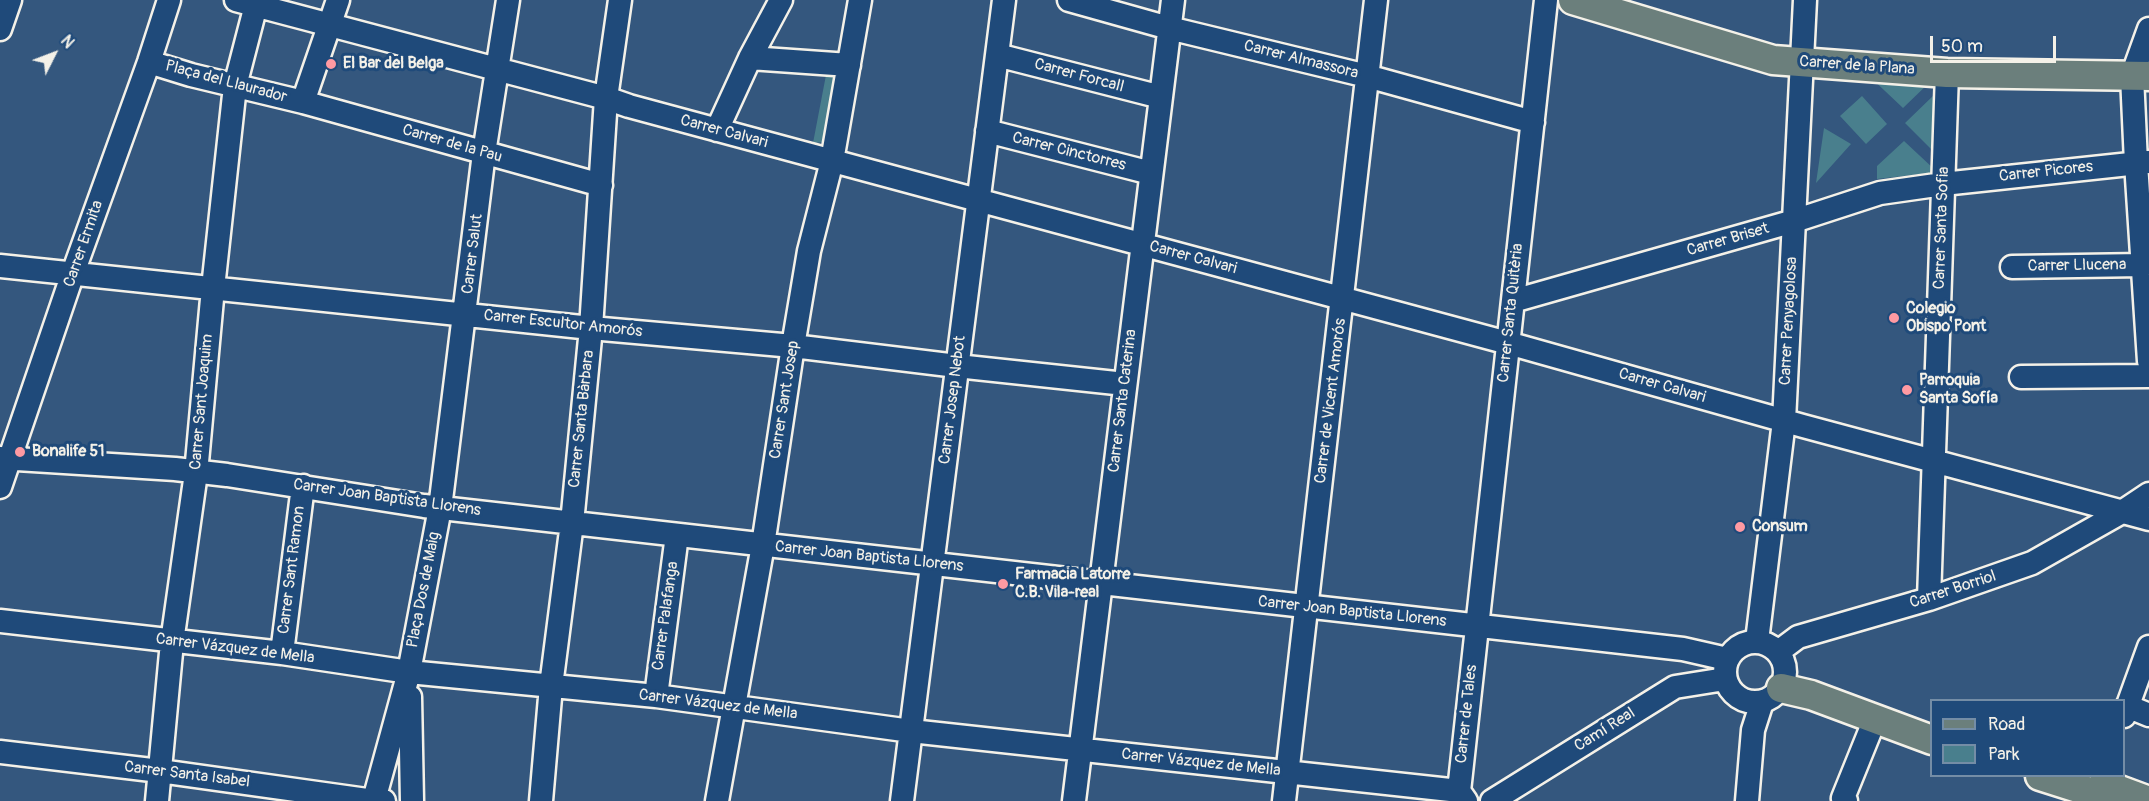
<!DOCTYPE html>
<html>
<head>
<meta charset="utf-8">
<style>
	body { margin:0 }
	#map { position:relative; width:2149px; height:801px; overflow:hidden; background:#34577e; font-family:Pangolin,sans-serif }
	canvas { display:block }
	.legend { position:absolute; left:1930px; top:699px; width:195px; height:78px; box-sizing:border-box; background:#1f4a7a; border:2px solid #748da6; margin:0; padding:8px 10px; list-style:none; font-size:18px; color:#f4f1e8 }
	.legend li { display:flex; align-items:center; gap:12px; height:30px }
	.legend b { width:30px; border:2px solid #748da6 }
	.north { position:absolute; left:24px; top:24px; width:60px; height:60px; -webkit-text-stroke:4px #1f4a7a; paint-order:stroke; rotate:48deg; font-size:16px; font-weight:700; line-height:24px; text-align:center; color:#f4f1e8 }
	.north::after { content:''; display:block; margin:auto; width:21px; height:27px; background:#f4f1e8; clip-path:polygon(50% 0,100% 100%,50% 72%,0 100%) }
	.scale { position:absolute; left:1930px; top:36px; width:126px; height:27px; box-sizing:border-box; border:3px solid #f4f1e8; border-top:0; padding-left:8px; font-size:18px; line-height:21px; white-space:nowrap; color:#f4f1e8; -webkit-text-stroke:4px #1f4a7a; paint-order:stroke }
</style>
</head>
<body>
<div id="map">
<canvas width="2149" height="801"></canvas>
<ul class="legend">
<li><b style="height:8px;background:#6b7f7c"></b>Road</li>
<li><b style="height:16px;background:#497f8d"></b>Park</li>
</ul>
<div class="north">N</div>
<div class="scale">50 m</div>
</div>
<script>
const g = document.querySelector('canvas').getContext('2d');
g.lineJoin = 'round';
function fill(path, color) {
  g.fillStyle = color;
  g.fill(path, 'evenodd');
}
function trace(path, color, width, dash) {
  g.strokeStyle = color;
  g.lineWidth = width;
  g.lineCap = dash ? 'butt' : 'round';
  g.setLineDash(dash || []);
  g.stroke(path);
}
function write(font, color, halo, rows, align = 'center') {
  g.font = font + ' Pangolin,sans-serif';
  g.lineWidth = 6;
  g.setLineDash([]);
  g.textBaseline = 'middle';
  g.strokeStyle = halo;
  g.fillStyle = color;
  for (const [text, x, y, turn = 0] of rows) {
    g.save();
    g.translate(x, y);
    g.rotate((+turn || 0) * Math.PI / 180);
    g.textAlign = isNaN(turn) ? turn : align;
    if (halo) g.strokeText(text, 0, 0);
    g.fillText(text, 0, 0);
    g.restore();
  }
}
fill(new Path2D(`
	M1867,74L1930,82L1903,108Z
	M826,75L841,76L826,142L813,143Z
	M1935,94L1933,151L1905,123Z
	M1862,96L1887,124L1866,144L1840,116Z
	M1824,128L1851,144L1816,183Z
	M1904,141L1934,169L1930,173L1877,179V166Z`), '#497f8d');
const minor = new Path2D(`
	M236,0L606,98L629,106L1508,343L1803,426L2149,519
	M1069,0L1169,28L1367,76L1533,122
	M0,29L10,0
	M2149,29L2132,76L2136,163L2149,361
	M997,55L1161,97
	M750,58L849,65
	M149,62L191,75L303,102L601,185
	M303,102L338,0
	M717,130L750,58L781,0
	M987,131L1151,173
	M0,266L591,328L793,346L957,366L1125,384
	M2012,267L2143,265
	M1513,301L1794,221L1880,193L1943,184L2149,162
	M2021,377L2149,376
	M0,458L175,469L227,475L424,506L1683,649L1727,659
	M0,487L73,273L149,62L169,0
	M1929,599L1947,73
	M0,621L282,653L409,672L656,696L911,731L1459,791
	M1757,641L1784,421L1805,0
	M1725 672a30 30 0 1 1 60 0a30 30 0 1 1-60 0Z
	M1778,652L1798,637L1929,599L2032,563L2122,512L2149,494
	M282,653L303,486
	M656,696L677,535
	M410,697L412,801
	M2127,706L2149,715
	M2124,716L2149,647
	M0,752L160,771L374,801
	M157,801L172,642L196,473L213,288L235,86L256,5
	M384,801L374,800L409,672L440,508L484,153L508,0
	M541,801L551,686L572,523L591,328L606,98L620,0
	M717,801L763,545L793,346L809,251L832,161L860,0
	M902,801L1004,0
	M1074,801L1173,0
	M1284,801L1376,0
	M1466,801L1459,791L1546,0
	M1492,801L1675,687L1725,679
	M1747,801L1753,730L1762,702
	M1846,801L1843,798L1875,719`);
const major = new Path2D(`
	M1573,0L1773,60L1947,73L2149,76
	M1781,688L1811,695L1932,740
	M2040,776L2119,801
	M2103,784L2149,801`);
trace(minor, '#f4f1e8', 27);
trace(major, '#f4f1e8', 33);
trace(minor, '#1f4a7a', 22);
trace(major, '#6b7f7c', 28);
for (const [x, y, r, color] of [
	[331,64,6,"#ff9aa2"],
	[1894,318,6,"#ff9aa2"],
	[1907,390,6,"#ff9aa2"],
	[20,452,6,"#ff9aa2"],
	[1740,527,6,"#ff9aa2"],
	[1003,584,6,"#ff9aa2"]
]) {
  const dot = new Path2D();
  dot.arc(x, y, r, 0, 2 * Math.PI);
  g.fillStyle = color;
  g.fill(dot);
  trace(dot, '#1f4a7a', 2);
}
write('16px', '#f4f1e8', '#1f4a7a', [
	["Carrer Almassora",1301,60,14],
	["Carrer de la Plana",1857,66,4],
	["Carrer Forcall",1079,76,15],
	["Plaça del Llaurador",226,82,15],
	["Carrer Calvari",724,132,15],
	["Carrer de la Pau",452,144,16],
	["Carrer Cinctorres",1069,152,14],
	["Carrer Picores",2046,172,-6],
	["Carrer Santa Sofia",1942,228,-88],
	["Carrer Briset",1728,240,-16],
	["Carrer Ermita",84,244,-71],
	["Carrer Salut",473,254,-83],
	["Carrer Calvari",1193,258,15],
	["Carrer Llucena",2077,266,-1],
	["Carrer Santa Quitèria",1511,313,-84],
	["Carrer Penyagolosa",1789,321,-87],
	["Carrer Escultor Amorós",563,324,6],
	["Carrer Calvari",1662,386,16],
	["Carrer Sant Josep",785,400,-81],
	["Carrer Josep Nebot",953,400,-83],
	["Carrer Santa Caterina",1123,401,-83],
	["Carrer de Vicent Amorós",1331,401,-83],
	["Carrer Sant Joaquim",202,402,-85],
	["Carrer Santa Bàrbara",582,419,-84],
	["Carrer Joan Baptista Llorens",387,498,8],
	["Carrer Joan Baptista Llorens",869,557,6],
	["Carrer Sant Ramon",292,570,-83],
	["Plaça Dos de Maig",424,590,-79],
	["Carrer Borriol",1953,590,-18],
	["Carrer Joan Baptista Llorens",1352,612,6],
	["Carrer Palafanga",666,616,-82],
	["Carrer Vázquez de Mella",235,649,7],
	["Carrer Vázquez de Mella",718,705,7],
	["Carrer de Tales",1467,714,-84],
	["Camí Real",1605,730,-32],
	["Carrer Vázquez de Mella",1201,763,6],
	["Carrer Santa Isabel",187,775,7]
]);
write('bold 16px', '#f4f1e8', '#1f4a7a', [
	["El Bar del Belga",343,64],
	["Colegio",1906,309],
	["Obispo Pont",1906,327],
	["Parroquia",1919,381],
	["Santa Sofía",1919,399],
	["Bonalife 51",32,452],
	["Consum",1752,527],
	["Farmacia Latorre",1015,575],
	["C.B. Vila-real",1015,593]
], 'left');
</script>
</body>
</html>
